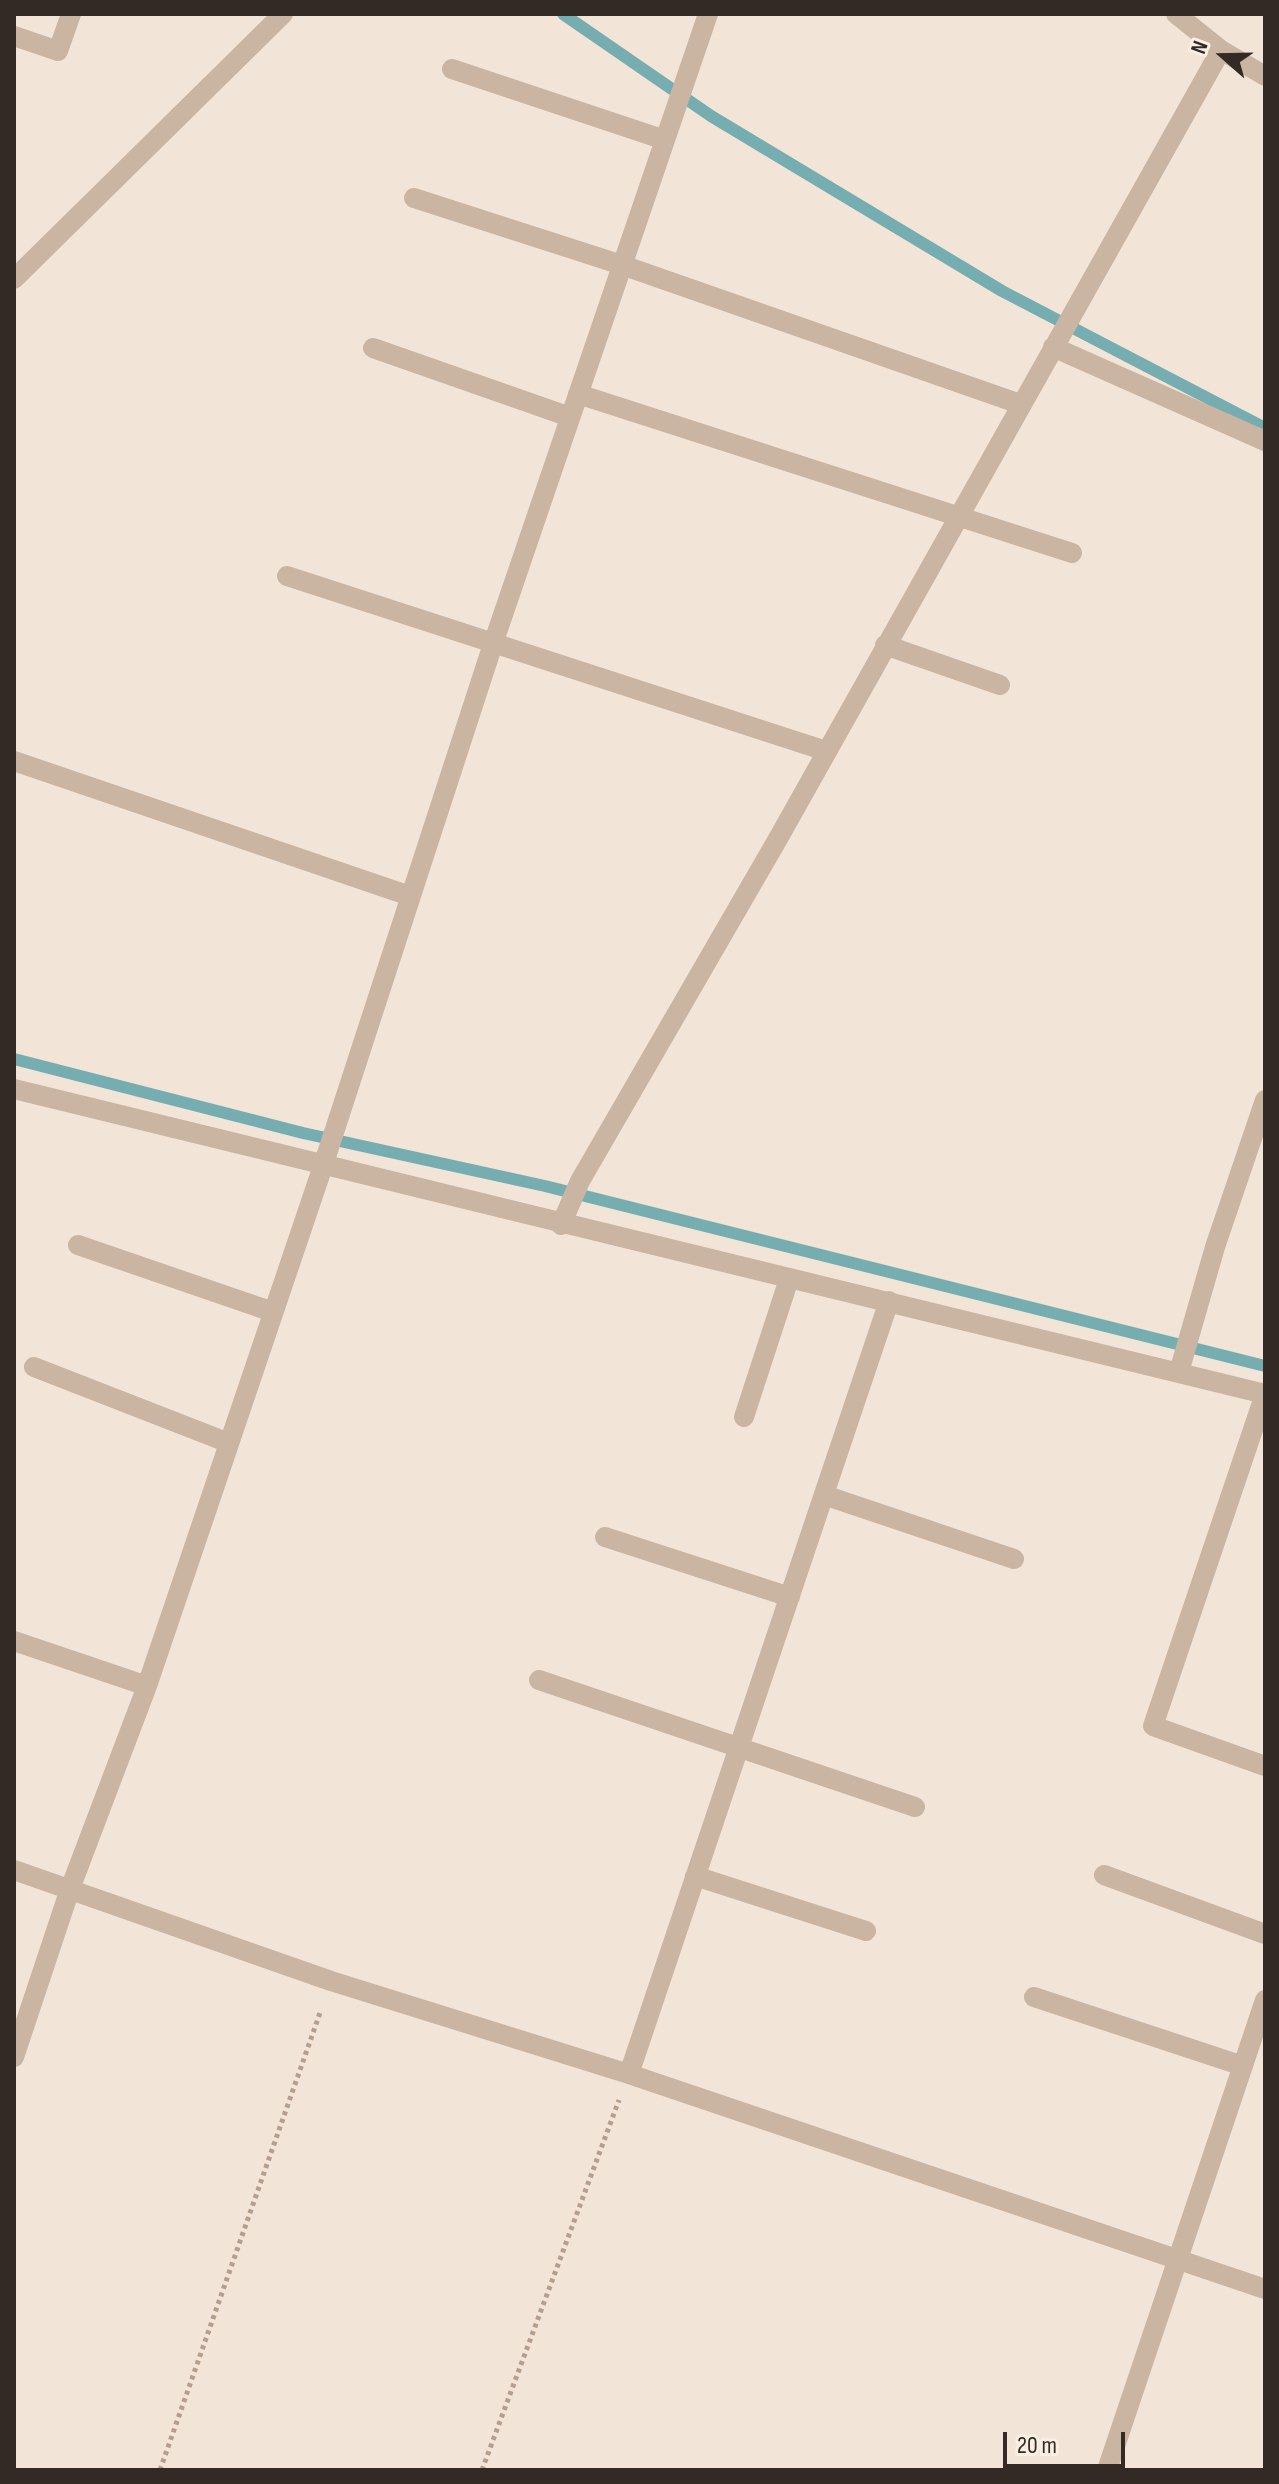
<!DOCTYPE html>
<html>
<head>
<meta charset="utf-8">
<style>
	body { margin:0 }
	#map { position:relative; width:1279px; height:2484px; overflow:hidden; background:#f2e5d7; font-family:"Sofia Sans Condensed",sans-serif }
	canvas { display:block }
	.frame { position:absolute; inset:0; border:16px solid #342a25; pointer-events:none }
	.north { position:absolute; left:1183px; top:16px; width:80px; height:80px; -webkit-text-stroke:6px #f9efe3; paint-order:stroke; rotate:290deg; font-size:22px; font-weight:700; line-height:32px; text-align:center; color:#342a25 }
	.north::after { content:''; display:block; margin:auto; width:28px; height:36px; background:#342a25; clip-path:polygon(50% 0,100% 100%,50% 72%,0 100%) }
	.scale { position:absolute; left:1003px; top:2432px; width:122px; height:36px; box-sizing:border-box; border:4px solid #342a25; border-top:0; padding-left:10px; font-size:24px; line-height:28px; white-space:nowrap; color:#342a25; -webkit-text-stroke:6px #f9efe3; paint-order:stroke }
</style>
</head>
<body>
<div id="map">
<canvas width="1279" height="2484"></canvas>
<div class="frame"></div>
<div class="north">N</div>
<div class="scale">20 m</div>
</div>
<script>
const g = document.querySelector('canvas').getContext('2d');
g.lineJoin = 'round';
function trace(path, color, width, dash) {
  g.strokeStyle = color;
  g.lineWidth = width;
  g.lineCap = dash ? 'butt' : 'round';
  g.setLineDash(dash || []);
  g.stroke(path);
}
trace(new Path2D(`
	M563,14L711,116L1002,291L1265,428
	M14,1059L303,1133L545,1186L1265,1366`), '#75adb0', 12);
trace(new Path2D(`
	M160,2470L321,2010
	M482,2470L619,2100`), '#b69e8d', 5, [4, 4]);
trace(new Path2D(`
	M1176,14L1221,50L1265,76
	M14,36L58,51L71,14
	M452,69L665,140
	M414,198L622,265L1020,404
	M14,279L283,14
	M1053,347L1265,441
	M373,348L570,417
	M578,394L1072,553
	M287,576L826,751
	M885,645L1000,685
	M14,761L410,896
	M14,1089L1265,1394
	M561,1225L580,1181L779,837L1221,50
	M78,1245L273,1312
	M34,1367L229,1443
	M1179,1372L1215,1247L1265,1100
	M1265,1394L1153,1726L1265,1766
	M744,1417L789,1279
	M824,1495L1014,1559
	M605,1537L790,1597
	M14,1641L147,1686
	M539,1680L915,1807
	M14,1870L331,1981L629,2074L1265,2289
	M1104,1875L1265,1934
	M695,1876L866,1931
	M1034,1997L1243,2066
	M14,2057L70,1889L147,1686L323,1166L493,644L708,14
	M629,2074L889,1301
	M1107,2470L1265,2000`), '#cab4a2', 20);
</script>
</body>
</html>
